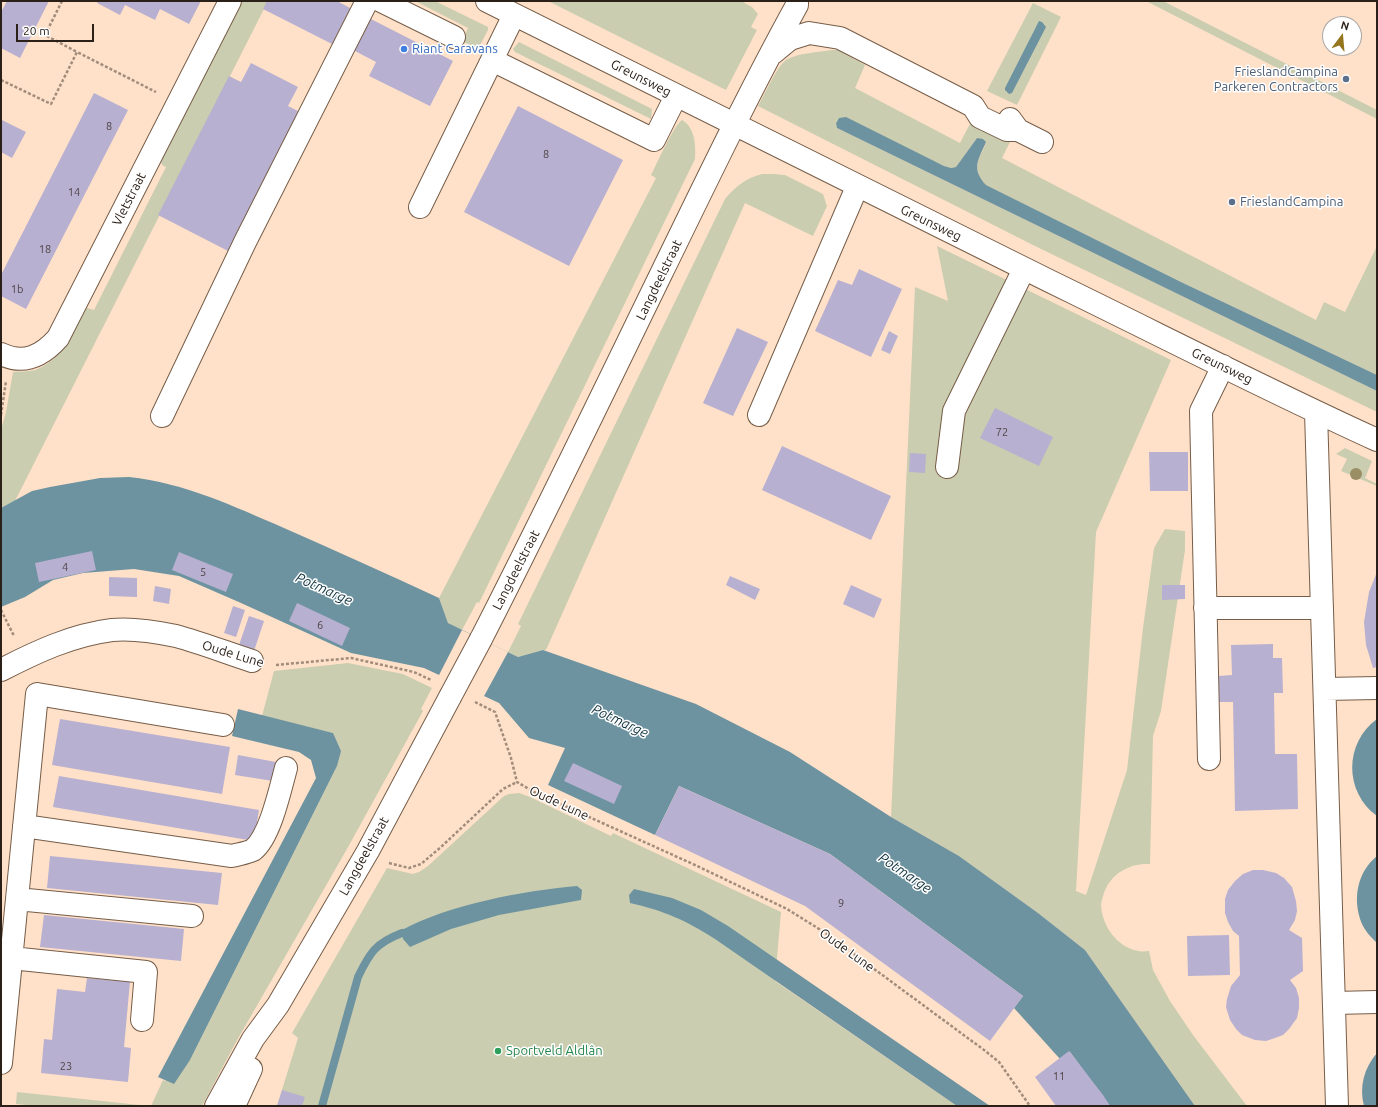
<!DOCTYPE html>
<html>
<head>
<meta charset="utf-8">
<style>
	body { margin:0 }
	#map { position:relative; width:1378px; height:1107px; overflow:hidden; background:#ffe1c9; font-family:Ubuntu,sans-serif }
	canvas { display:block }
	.frame { position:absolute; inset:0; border:2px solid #2b2018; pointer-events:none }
	.north { position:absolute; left:1322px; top:16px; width:40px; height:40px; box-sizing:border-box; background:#fff; border:1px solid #aaa6a3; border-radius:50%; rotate:16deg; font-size:11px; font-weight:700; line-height:16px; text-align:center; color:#2b2018 }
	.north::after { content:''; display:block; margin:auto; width:14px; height:18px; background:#95761e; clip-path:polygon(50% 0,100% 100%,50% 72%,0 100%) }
	.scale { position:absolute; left:16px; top:24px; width:78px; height:18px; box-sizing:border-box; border:2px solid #2b2018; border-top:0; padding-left:5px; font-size:12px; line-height:14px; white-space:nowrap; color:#2b2018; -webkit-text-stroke:3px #fff; paint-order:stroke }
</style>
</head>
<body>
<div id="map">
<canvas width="1378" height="1107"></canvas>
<div class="frame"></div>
<div class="north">N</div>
<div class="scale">20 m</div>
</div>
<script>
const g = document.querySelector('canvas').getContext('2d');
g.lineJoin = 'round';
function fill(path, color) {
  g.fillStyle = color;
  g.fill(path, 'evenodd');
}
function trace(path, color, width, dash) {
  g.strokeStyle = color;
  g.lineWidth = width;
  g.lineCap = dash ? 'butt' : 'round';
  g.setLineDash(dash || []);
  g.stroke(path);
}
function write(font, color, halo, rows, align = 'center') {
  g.font = font + ' Ubuntu,sans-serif';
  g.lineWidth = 3;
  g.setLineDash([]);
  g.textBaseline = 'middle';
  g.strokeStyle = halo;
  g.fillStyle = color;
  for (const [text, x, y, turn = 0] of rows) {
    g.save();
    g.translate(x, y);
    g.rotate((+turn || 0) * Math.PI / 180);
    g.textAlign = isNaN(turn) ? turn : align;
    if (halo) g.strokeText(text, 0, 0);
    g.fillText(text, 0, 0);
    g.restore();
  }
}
fill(new Path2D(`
	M242,1H268L15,501L1,508V430L6,412L13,372C20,371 28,372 35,370C62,360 73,333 85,309L87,308L94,310L166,167L162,165L161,161Z
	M415,1H435L488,27V30L478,49L462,41L468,28Z
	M548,1H741L752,7L758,14L751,27L757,30L726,90Z
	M1146,1H1163L1377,110V119Z
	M1033,3L1061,17L1017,105L987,91Z
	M519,42L652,109L651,119L515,52L513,49Z
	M832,50H838L865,65L855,88L960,143L972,120L1011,140L1002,158L1316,320L1324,302L1345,312L1377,246V375L1181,282L986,185C971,167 978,162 986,143L977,138L956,167L951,168L944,166L839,118L836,122L837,128L1377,391V412L1035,246L758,106C764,96 777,66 786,60C797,53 819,52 832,50Z
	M682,120C695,127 696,146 695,159L479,603L477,602L462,630L448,623L439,598L656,178L651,175C657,164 673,126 682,120Z
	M762,174H774L785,175L823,194L827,206L813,236L745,203L546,650H543L518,657L508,652L521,626L518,624L725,199C736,186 746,178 762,174Z
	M937,246L1171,360L1096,532L1076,891L1086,895L1127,770L1143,628L1154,548L1165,529L1185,531V550L1161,711L1153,736L1150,864C1130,863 1111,873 1104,893C1103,897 1101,901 1101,905C1102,929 1123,955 1149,951L1153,970L1170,1001L1193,1035L1247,1106H1195L1085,950L1038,913L959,856L891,817L915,287L948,301Z
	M1345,448L1372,461L1365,478L1377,484V486L1341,471L1347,459L1336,454Z
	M348,663L403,674L432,688L421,709L423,711L347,849L236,1042L202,1106H151L163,1080L165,1081L190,1060L337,766L333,733L262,716L274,671Z
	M519,793L530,797L611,836L613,833L781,912L775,981L957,1106H277L298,1038L292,1033L387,868L413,874L419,872L428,866L504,796L509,794Z
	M17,1092L149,1106H38L16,1104Z`), '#cacdaf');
fill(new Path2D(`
	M1039,21L1042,22L1046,27L1012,93L1009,94L1005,90V88Z
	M846,117L944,166L951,168L956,167L977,138L983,139L986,142C978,161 971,168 986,185L1181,282L1377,375V391L837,128L836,123L839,118Z
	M129,477C185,483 233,506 284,528C336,551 388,574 439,598L448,623L518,657L543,650L696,704L790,752L891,817L959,856L1038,913L1085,950L1195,1106H1110L1070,1052L1060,1059L1014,1008L1023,996L830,854L679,786L655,835L548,785L565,748L529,738L499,703L424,668L351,653L241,603L179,576L134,569L83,573L53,580L25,597L1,607V508L32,491L50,487L100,478Z
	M238,709L333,733L341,751L337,766L190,1060L174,1084L158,1077L316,778L311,760L299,752L232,736Z
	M1377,719V816C1344,792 1344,743 1377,719Z
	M1377,856V943C1371,937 1365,931 1362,924C1352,900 1357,872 1377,856Z
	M577,886L582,890L581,900L499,915L451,929L410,947L403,939L402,930C451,904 522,891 577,886Z
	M634,889L672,898L701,910L728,926L990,1106H957L715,939C685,920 665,911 630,903L629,895Z
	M1377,1053V1106H1364C1359,1087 1364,1068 1377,1053Z`), '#6d93a0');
fill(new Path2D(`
	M462,630L508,652L483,698L438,677Z`), '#ffe1c9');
trace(new Path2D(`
	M322,1106L358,977C370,952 376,943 402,933`), '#6d93a0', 8);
fill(new Path2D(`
	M7,1H49L20,58L1,48V12Z
	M98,1H201L189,24L160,9L155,20L125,5L120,15L97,3Z
	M267,1H337L352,9L334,45L263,9Z
	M369,18L453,61L430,106L369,76L376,62L353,50Z
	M251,63L298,87L288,106L300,112L228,251L158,215L229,76L241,82Z
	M94,93L128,110L26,309L1,296V275Z
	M518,106L623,160L569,266L464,212Z
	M2,120L26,132L12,158L1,152Z
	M859,269L902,289L871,357L815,331L838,280L852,285Z
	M737,328L768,342L733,416L703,403Z
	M889,331L898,336L890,354L881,350Z
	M995,408L1053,437L1039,466L980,438Z
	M782,446L891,496L871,540L762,490Z
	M1149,452H1188V491H1150Z
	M910,453L926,454L925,473L909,472Z
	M92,551L96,570L39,582L35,563Z
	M179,552L233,574L226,592L172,570Z
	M1377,572V667L1373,668L1366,645L1364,622L1369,592Z
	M730,576L760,589L755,600L726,585Z
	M109,577L137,578V597L109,596Z
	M851,585L882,599L874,618L843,604Z
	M1162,585H1185V599L1162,600Z
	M155,586L171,589L169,604L153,601Z
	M297,603L350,628L342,646L289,621Z
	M233,606L245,610L236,637L224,633Z
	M249,616L264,621L254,651L239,645Z
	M1273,644V658H1282L1283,693H1274L1275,754H1297L1298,809L1235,811L1233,702H1219V676L1232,675L1231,645Z
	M60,719L230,747L222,794L52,765Z
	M238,755L276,762L273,781L235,775Z
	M573,763L622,786L614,804L564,781Z
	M59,776L259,810L254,841L53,807Z
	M679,786L830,854L1023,996L990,1041L805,906L655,835Z
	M50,856L222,873L218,905L47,888Z
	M1253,870H1263L1276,873L1284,878L1292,887L1296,901L1297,911L1295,920L1289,930L1302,938L1303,971L1290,980L1296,988L1299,998V1008L1297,1018L1289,1029L1283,1035L1275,1038L1266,1041L1255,1040L1242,1035L1236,1029L1230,1020L1226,1007L1227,999L1231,986L1240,975L1239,936L1233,931L1228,922L1225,913V899L1228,890L1235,881L1243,874Z
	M44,915L184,929L181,961L40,947Z
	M1229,935L1230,975L1188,976L1187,936Z
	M87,978L130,982L124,1047L131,1048L128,1082L41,1073L44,1039L52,1040L57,989L85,992Z
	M1069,1051L1103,1095L1110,1106H1056L1035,1077Z
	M282,1090L305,1097L302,1106H277Z`), '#b8b0d0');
const minor = new Path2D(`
	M381,1L454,37
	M487,1C683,100 879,198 1076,294C1176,343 1276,394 1377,440
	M773,53L790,39L809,33L840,38L973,106L980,117L1007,130H1018
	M492,60L654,140L676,96
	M1010,119L1018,130L1042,142
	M420,207L514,15
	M1,354C24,365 42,356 58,338L230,1
	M1316,412L1337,1106
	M759,415L857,187
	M162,416L245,242L367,1
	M947,467L954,411L1024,269
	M1205,608H1322
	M481,639C543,518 602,395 662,272C706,182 749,92 797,5V1
	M1,670C36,652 72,635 112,630C132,628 157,632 176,636C202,643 227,653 252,661
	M1325,689L1377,688
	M1209,759L1201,411L1223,366
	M24,826L232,856C239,854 247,853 253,850C270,837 280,790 286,768
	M17,899L192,916
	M11,958L146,972L142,1020
	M1334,1003L1377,1002
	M1,1063L37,694L223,725
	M216,1106L253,1039L278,1005L368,851L450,697
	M234,1106L251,1069`);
trace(minor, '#765d48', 24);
trace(new Path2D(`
	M62,1L45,35L77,52
	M1,80L51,104L77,52L156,92
	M1,415L6,381
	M1,610L14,636
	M276,665L351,658L414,672L431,680
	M475,702L495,712L511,758L517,782L534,792L695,865L787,909L824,932L984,1050L999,1062L1030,1106
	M389,863L409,868L421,864L441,847L503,789L517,782`), '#a28c7b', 2.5, [3, 2]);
trace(minor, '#fff', 22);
const minorBridge = new Path2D(`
	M450,697L481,639`);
trace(minorBridge, '#765d48', 24, []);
trace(minorBridge, '#fff', 22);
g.fillStyle = '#9a8e65';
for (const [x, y] of [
	[1356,474]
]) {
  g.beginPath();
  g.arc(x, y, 6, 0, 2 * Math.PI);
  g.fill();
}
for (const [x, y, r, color] of [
	[404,49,4,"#3f7fe0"],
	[1346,79,4,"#5c6f8a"],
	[1232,202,4,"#5c6f8a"],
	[498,1051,4,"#2e9e5b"]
]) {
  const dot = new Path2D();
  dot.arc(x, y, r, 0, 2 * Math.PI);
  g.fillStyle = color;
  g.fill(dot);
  trace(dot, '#fff', 1.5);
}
write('11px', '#4e4446', null, [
	["8",109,126],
	["8",546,154],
	["14",74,192],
	["18",45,249],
	["1b",17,289],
	["72",1002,432],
	["4",65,567],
	["5",203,572],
	["6",320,625],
	["9",841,903],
	["23",66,1066],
	["11",1059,1076]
]);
write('13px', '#366cbe', '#fff', [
	["Riant Caravans",412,49]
], 'left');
write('13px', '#4e5e75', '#fff', [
	["FrieslandCampina",1338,72],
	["Parkeren Contractors",1338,87],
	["FrieslandCampina",1240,202,"left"]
], 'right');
write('13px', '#2b2018', '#fff', [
	["Greunsweg",641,78,27],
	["Vletstraat",129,199,-63],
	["Greunsweg",931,223,26],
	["Langdeelstraat",659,280,-64],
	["Greunsweg",1222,366,26],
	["Langdeelstraat",516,570,-63],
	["Oude Lune",233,654,17],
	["Oude Lune",559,803,25],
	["Langdeelstraat",364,856,-61],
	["Oude Lune",847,950,36]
]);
write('13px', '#27864d', '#fff', [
	["Sportveld Aldlân",506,1051]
], 'left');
write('italic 14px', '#123641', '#fff', [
	["Potmarge",324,589,24],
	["Potmarge",620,721,25],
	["Potmarge",905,873,34]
]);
</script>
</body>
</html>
